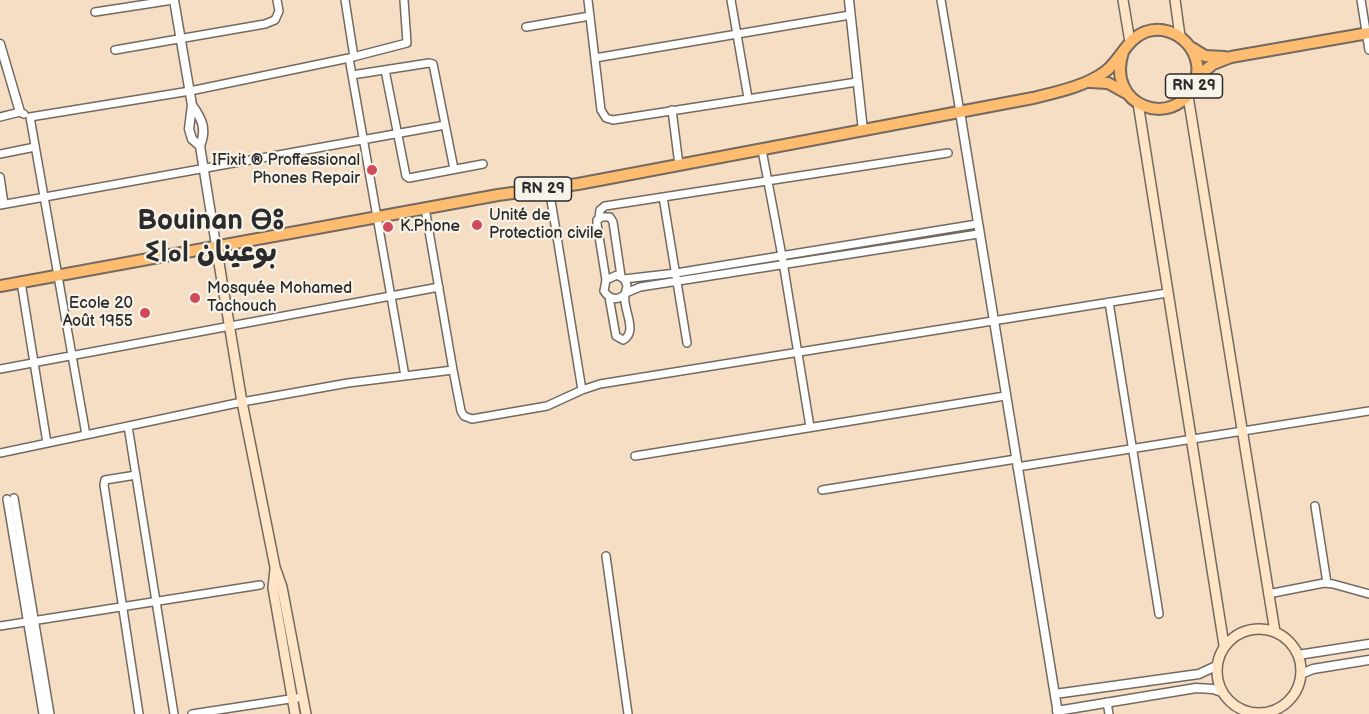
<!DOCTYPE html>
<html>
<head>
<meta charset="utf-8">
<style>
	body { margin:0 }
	canvas { display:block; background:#f5dec4 }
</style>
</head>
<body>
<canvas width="1369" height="714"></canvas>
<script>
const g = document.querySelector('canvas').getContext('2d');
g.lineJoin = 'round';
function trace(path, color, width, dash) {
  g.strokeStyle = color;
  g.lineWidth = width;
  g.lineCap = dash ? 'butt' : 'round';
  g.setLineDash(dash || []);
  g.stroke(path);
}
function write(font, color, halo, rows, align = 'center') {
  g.font = font + ' "Balsamiq Sans","Playpen Sans Arabic","Noto Sans Tifinagh",sans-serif';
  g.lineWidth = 4.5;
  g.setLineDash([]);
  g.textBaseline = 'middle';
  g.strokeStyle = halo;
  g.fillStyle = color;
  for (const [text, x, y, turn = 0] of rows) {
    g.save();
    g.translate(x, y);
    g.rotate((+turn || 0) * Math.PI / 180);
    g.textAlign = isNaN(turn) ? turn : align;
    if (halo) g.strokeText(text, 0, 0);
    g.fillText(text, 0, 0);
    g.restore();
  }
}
const minor = new Path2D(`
	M345,0L354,57
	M588,0L601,110L606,118L613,120L857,82
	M731,0L748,98
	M941,0L960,112
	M1361,0L1369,50
	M95,12L173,0
	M526,27L590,16
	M115,50L265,24L275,20L279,11L277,0
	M349,58L407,43L404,0
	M595,58L850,15
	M385,70L406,176L409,178L483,164
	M352,75L429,63L433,64L454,169
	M672,110L679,165
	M0,117L20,112L24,114
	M762,150L782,256L810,427
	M0,154L35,147
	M0,177L4,204
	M549,188L582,390
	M663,197L687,343
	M0,205L445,125
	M425,208L453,370
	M599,218L600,210L605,206L948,153
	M624,279L676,273L977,224
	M606,280L597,224V220L602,217H610L613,222L621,276
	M21,282L47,443
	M626,293L640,287L978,234
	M609,297L616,336L623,340C639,332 622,308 625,295C625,291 627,289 627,285L624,279L617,275L606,280L604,291C609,299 617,301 624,295
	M1109,302L1159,614
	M0,369L439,287
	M128,426L174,714
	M86,435L30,117L190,91L349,58L405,376
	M0,453L242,402L348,383L453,370L461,411L464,416L472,419L547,406L582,390L600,384L1167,293
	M635,456L1005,396
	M1017,467L1369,411
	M136,475L105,480L104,485L139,714
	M822,490L1016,459
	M14,498L50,714
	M7,499L43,714
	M1315,506L1327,583
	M606,556L628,714
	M1268,594L1324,583L1333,584L1369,594
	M0,626L260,585
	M1107,702L1109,714
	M192,714L303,697`);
const tertiary = new Path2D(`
	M174,0L192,105L189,129L192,139L200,146
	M849,0L863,131
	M0,44L20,112
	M192,105C202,119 207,129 200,146L216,245
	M960,112L1058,714
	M1298,655L1369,644
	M1301,674L1313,669L1369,660
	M1055,694L1199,674L1216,666
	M1057,711L1196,688L1213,689L1222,692`);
const secondary = new Path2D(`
	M1123,0L1130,42
	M1175,0L1180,36
	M1188,96L1275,632
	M1138,103L1224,645
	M216,245L242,402L275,567L282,587L306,714
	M275,569L273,588L295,714
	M1217 671a42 42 0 1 1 84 0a42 42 0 1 1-84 0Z`);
const primary = new Path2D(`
	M1192,48L1205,56L1225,57
	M1197,77L1213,64L1231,57L1369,33
	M1090,82L1108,83L1126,93
	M0,286L498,195L578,184L1033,98C1058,92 1086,86 1106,71C1121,59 1127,39 1145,32C1177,21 1208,55 1194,85C1174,130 1105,107 1123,52`);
trace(minor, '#726a61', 10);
trace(tertiary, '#726a61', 11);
trace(secondary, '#726a61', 12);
trace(primary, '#726a61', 14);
trace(minor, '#fff', 7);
trace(tertiary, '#fff', 8);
trace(secondary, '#ffe4c6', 9);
trace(primary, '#febc70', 10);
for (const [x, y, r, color] of [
	[372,170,6,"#d1495b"],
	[477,225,6,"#d1495b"],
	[388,227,6,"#d1495b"],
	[195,298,6,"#d1495b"],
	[145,313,6,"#d1495b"]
]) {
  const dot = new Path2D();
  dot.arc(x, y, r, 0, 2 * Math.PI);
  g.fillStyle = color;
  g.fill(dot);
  trace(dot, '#f7f3e8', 2);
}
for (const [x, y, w] of [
	[1194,86,57],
	[543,189,57]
]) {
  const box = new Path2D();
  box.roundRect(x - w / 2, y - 12, w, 24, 4.5);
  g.fillStyle = '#f7f3e8';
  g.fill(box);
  trace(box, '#2b2b2b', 1.5);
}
write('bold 15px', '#2b2b2b', null, [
	["RN 29",1194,86],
	["RN 29",543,189]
]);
write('16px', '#2b2b2b', '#f7f3e8', [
	["IFixit ® Proffessional",360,161,"right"],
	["Phones Repair",360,179,"right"],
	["Unité de",489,216],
	["Protection civile",489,234],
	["K.Phone",400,227],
	["Mosquée Mohamed",207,289],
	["Tachouch",207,307],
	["Ecole 20",133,304,"right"],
	["Août 1955",133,322,"right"]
], 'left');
write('bold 28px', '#2b2b2b', '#f7f3e8', [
	["Bouinan ⴱⵓ",211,222],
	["ⵉⵏⴰⵏ بوعينان",211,254]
]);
</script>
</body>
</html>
